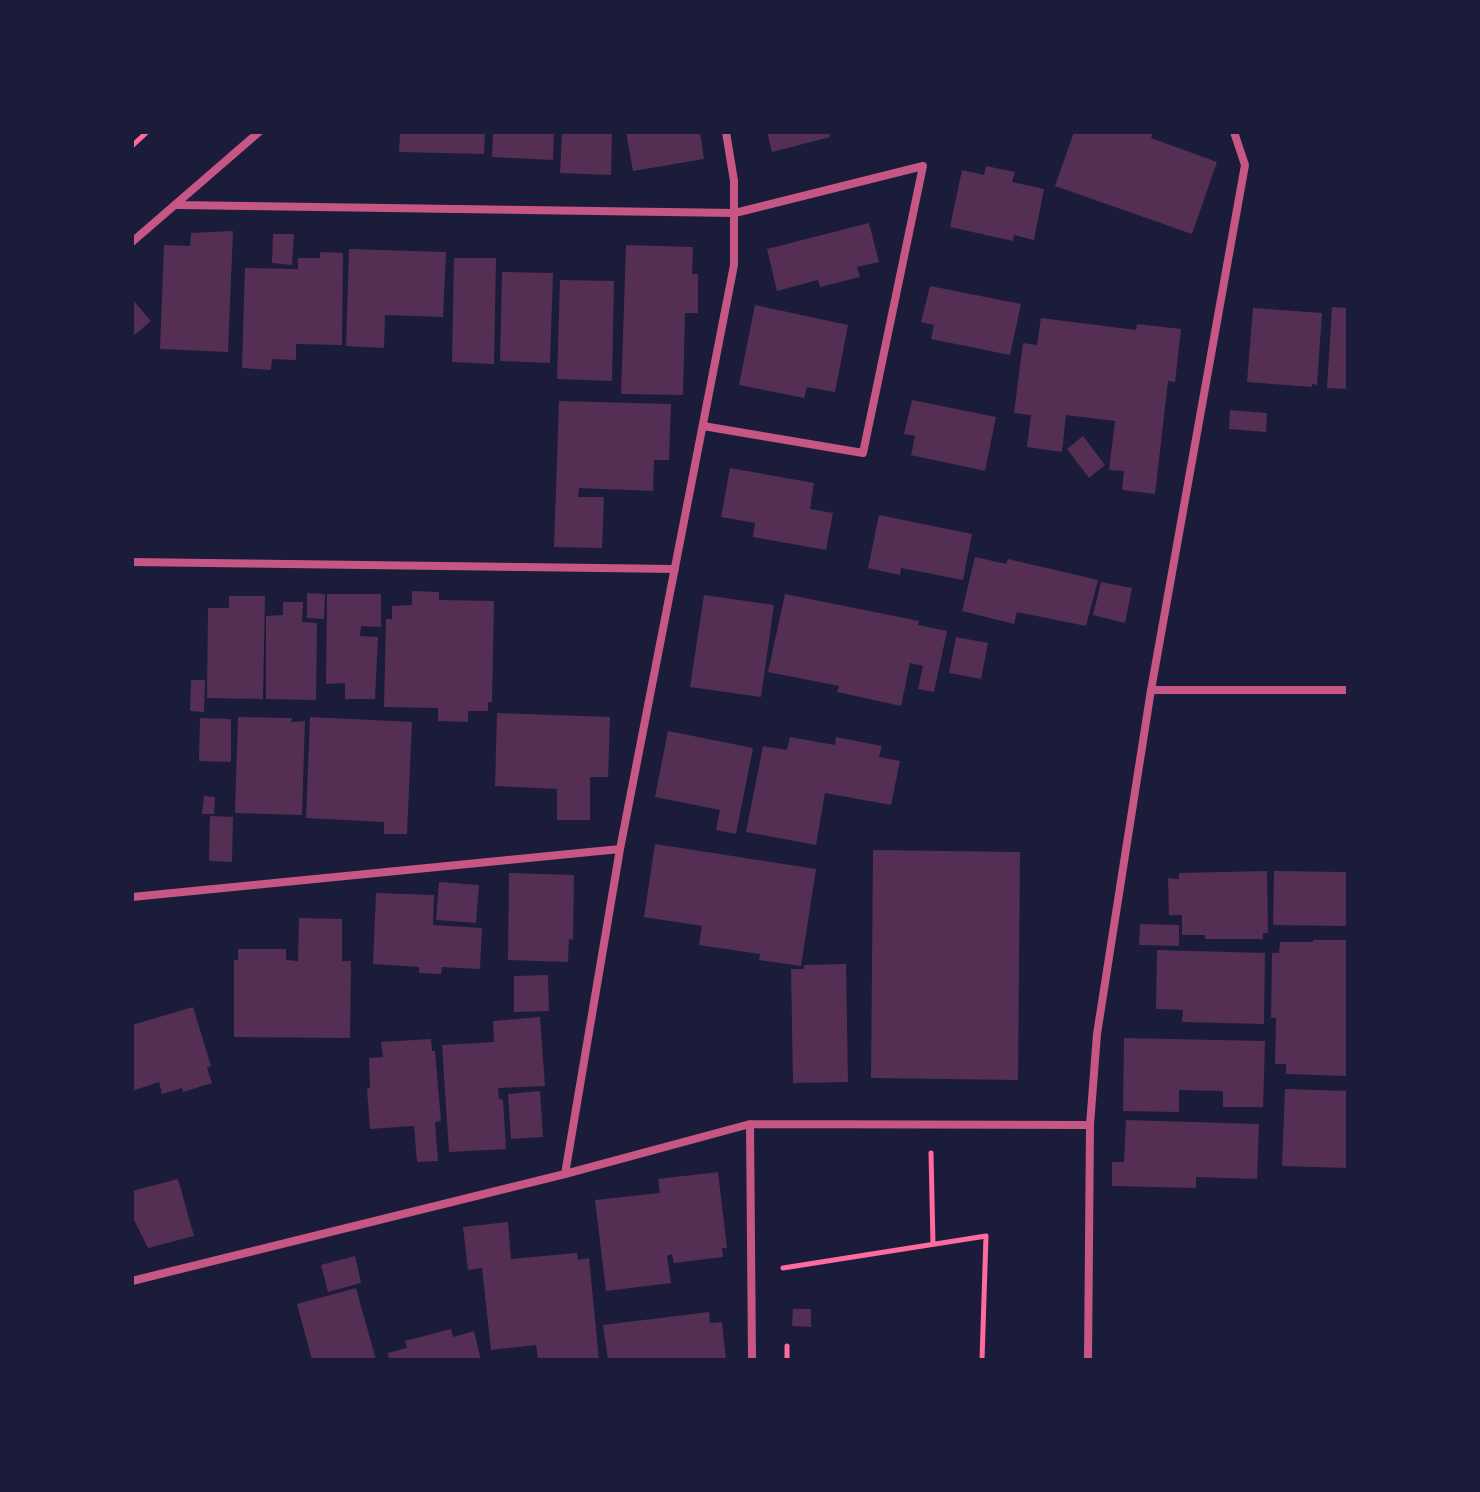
<!DOCTYPE html>
<html>
<head>
<meta charset="utf-8">
<style>
	body { margin:0 }
	#map { position:relative; width:1480px; height:1492px; overflow:hidden; background:#1b1b3a; font-family:"Archivo Narrow",sans-serif }
	canvas { display:block }
	.frame { position:absolute; inset:0; border:134px solid #1b1b3a; pointer-events:none }
</style>
</head>
<body>
<div id="map">
<canvas width="1480" height="1492"></canvas>
<div class="frame"></div>
</div>
<script>
const g = document.querySelector('canvas').getContext('2d');
g.lineJoin = 'round';
function fill(path, color) {
  g.fillStyle = color;
  g.fill(path, 'evenodd');
}
function trace(path, color, width, dash) {
  g.strokeStyle = color;
  g.lineWidth = width;
  g.lineCap = dash ? 'butt' : 'round';
  g.setLineDash(dash || []);
  g.stroke(path);
}
fill(new Path2D(`
	M400,132H485L484,154L399,152Z
	M493,132H554L553,160L492,157Z
	M562,132H612L611,175L560,173Z
	M626,132H700L704,159L633,171Z
	M767,132H829L830,137L772,152Z
	M1074,132H1153L1151,138L1217,162L1192,234L1055,186Z
	M986,166L1015,172L1012,182L1044,189L1034,240L1014,235L1013,241L950,227L962,170L984,175Z
	M869,223L879,262L857,267L860,277L820,287L818,280L777,291L767,249Z
	M233,231L228,352L160,349L164,245L190,246L191,233Z
	M273,234H294L292,265L272,263Z
	M626,245L693,247L692,274H698V313H685L683,395L621,394Z
	M349,249L446,252L443,317L385,315L384,348L346,346Z
	M320,252L343,253L342,345L296,344V360L272,359L271,370L242,368L245,268L298,269V258H320Z
	M454,258H496L494,364L452,362Z
	M502,272L553,273L550,363L500,361Z
	M560,280L614,281L612,381L557,379Z
	M930,286L1021,304L1010,355L931,339L934,325L921,322Z
	M132,299L151,321L132,337Z
	M755,305L848,325L835,392L807,387L804,398L739,385Z
	M1332,307L1348,308V389L1327,388Z
	M1253,308L1322,313L1317,385L1312,384V387L1247,382Z
	M1041,318L1136,330L1137,324L1181,329L1175,382L1168,381L1155,494L1122,490L1124,471L1109,470L1115,421L1066,415L1062,452L1027,447L1031,415L1014,413L1023,343L1037,345Z
	M912,400L996,417L985,471L911,455L915,436L904,434Z
	M559,401L671,404L669,460H654L653,491L579,488L578,497H604L602,548L554,547Z
	M1230,410L1267,413L1266,432L1229,429Z
	M1083,436L1105,465L1089,478L1067,449Z
	M730,468L814,483L810,509L833,513L826,550L753,537L755,523L721,517Z
	M879,515L972,534L963,580L901,568L900,575L868,568Z
	M975,557L1006,564L1008,559L1098,580L1086,626L1017,612L1014,624L962,611Z
	M1101,582L1132,588L1125,623L1093,615Z
	M412,591L439,592V600L494,601L492,702H488V711H468V722L438,721V708L384,707L386,619H392V606L412,605Z
	M307,593L325,594L324,619L307,618Z
	M327,594H381V627L361,626L360,636L378,637L375,699H345V683L326,684Z
	M785,594L919,621L918,625L947,631L934,692L918,689L923,666L910,663L901,706L837,692L839,686L768,672Z
	M704,595L774,605L761,697L690,687Z
	M229,596H265L263,699L207,698L208,608H229Z
	M283,602H303L302,622L317,623L316,700L266,699V616L283,615Z
	M956,637L988,643L981,679L949,673Z
	M191,680H205L204,712L190,711Z
	M497,713L610,717L608,777H590V820H557V789L495,786Z
	M238,717L292,718L291,722L305,721L302,815L235,813Z
	M310,717L412,722L407,834H384V822L306,818Z
	M200,718L231,719V762L199,761Z
	M668,731L753,748L736,834L716,830L720,810L655,797Z
	M790,737L835,745L836,737L882,746L879,757L900,761L891,805L825,793L816,845L746,832L763,746L787,750Z
	M204,796L215,797L214,814H202Z
	M210,816L233,817L232,862L209,861Z
	M655,844L816,869L801,966L759,960L760,954L699,945L702,926L644,917Z
	M873,850L1020,852L1018,1080L871,1078Z
	M1267,871L1268,933H1263V939H1205V935H1182V915H1169L1168,878L1179,879V873Z
	M1274,871L1348,872V926L1273,925Z
	M509,873L574,875L573,940L569,939L568,962L508,960Z
	M439,882L479,885L476,923L436,920Z
	M376,893L434,895L433,925L482,928L480,969L442,967L441,974L419,973V967L373,964Z
	M299,918L342,919V961H351L350,1038L234,1037V960H238V949H286V960L298,961Z
	M1140,924L1179,925V946L1139,945Z
	M1313,940H1348V1076L1286,1074V1064H1275L1276,1018H1271L1272,953H1279L1280,942H1313Z
	M1157,950L1265,953L1264,1024L1182,1022L1183,1010L1156,1009Z
	M846,964L848,1082L793,1083L791,969H804V965Z
	M548,975L549,1011L514,1012V976Z
	M193,1007L211,1066L207,1068L212,1083L183,1092L182,1088L162,1094L159,1082L132,1091V1025Z
	M540,1017L545,1086L498,1088L499,1099L503,1100L506,1149L449,1152L442,1045L494,1042L493,1021Z
	M1124,1038L1265,1041L1263,1107H1223V1091L1179,1090V1112L1123,1111Z
	M431,1039L432,1051H435L441,1121L435,1122L438,1161L417,1162L414,1126L370,1129L367,1089L370,1088L369,1058L383,1057L381,1042Z
	M1285,1089L1348,1091V1168L1282,1166Z
	M540,1091L543,1137L511,1139L508,1094Z
	M1126,1120L1259,1124L1257,1179L1196,1177V1188L1112,1186V1162H1124Z
	M718,1172L727,1248H722L723,1257L674,1263L672,1254L667,1256L671,1283L606,1291L595,1200L660,1193L658,1179Z
	M178,1179L194,1236L148,1248L132,1216V1191Z
	M508,1222L511,1259L577,1253L578,1260L589,1258L599,1360H538L536,1345L491,1350L482,1268L468,1270L463,1227Z
	M355,1256L361,1283L328,1292L321,1265Z
	M356,1288L376,1360H312L297,1304Z
	M793,1309H811V1327L792,1326Z
	M709,1312L710,1323L722,1322L726,1360H608L603,1325Z
	M451,1329L453,1337L474,1331L481,1360H389L388,1353L407,1348L405,1341Z`), '#542f53');
trace(new Path2D(`
	M132,146L147,132
	M931,1153L933,1244
	M783,1268L986,1236L982,1360
	M787,1346V1360`), '#ff6b9d', 5);
trace(new Path2D(`
	M177,205L735,213L923,166L863,453L703,426
	M132,242L259,132
	M132,562L675,569
	M1151,690H1348
	M132,897L620,849
	M750,1124L752,1360
	M565,1174L620,849L734,265V181L726,132
	M132,1281L565,1174L750,1124L1090,1125
	M1088,1360L1090,1125L1097,1034L1151,690L1245,165L1234,132`), '#c65784', 8);
</script>
</body>
</html>
